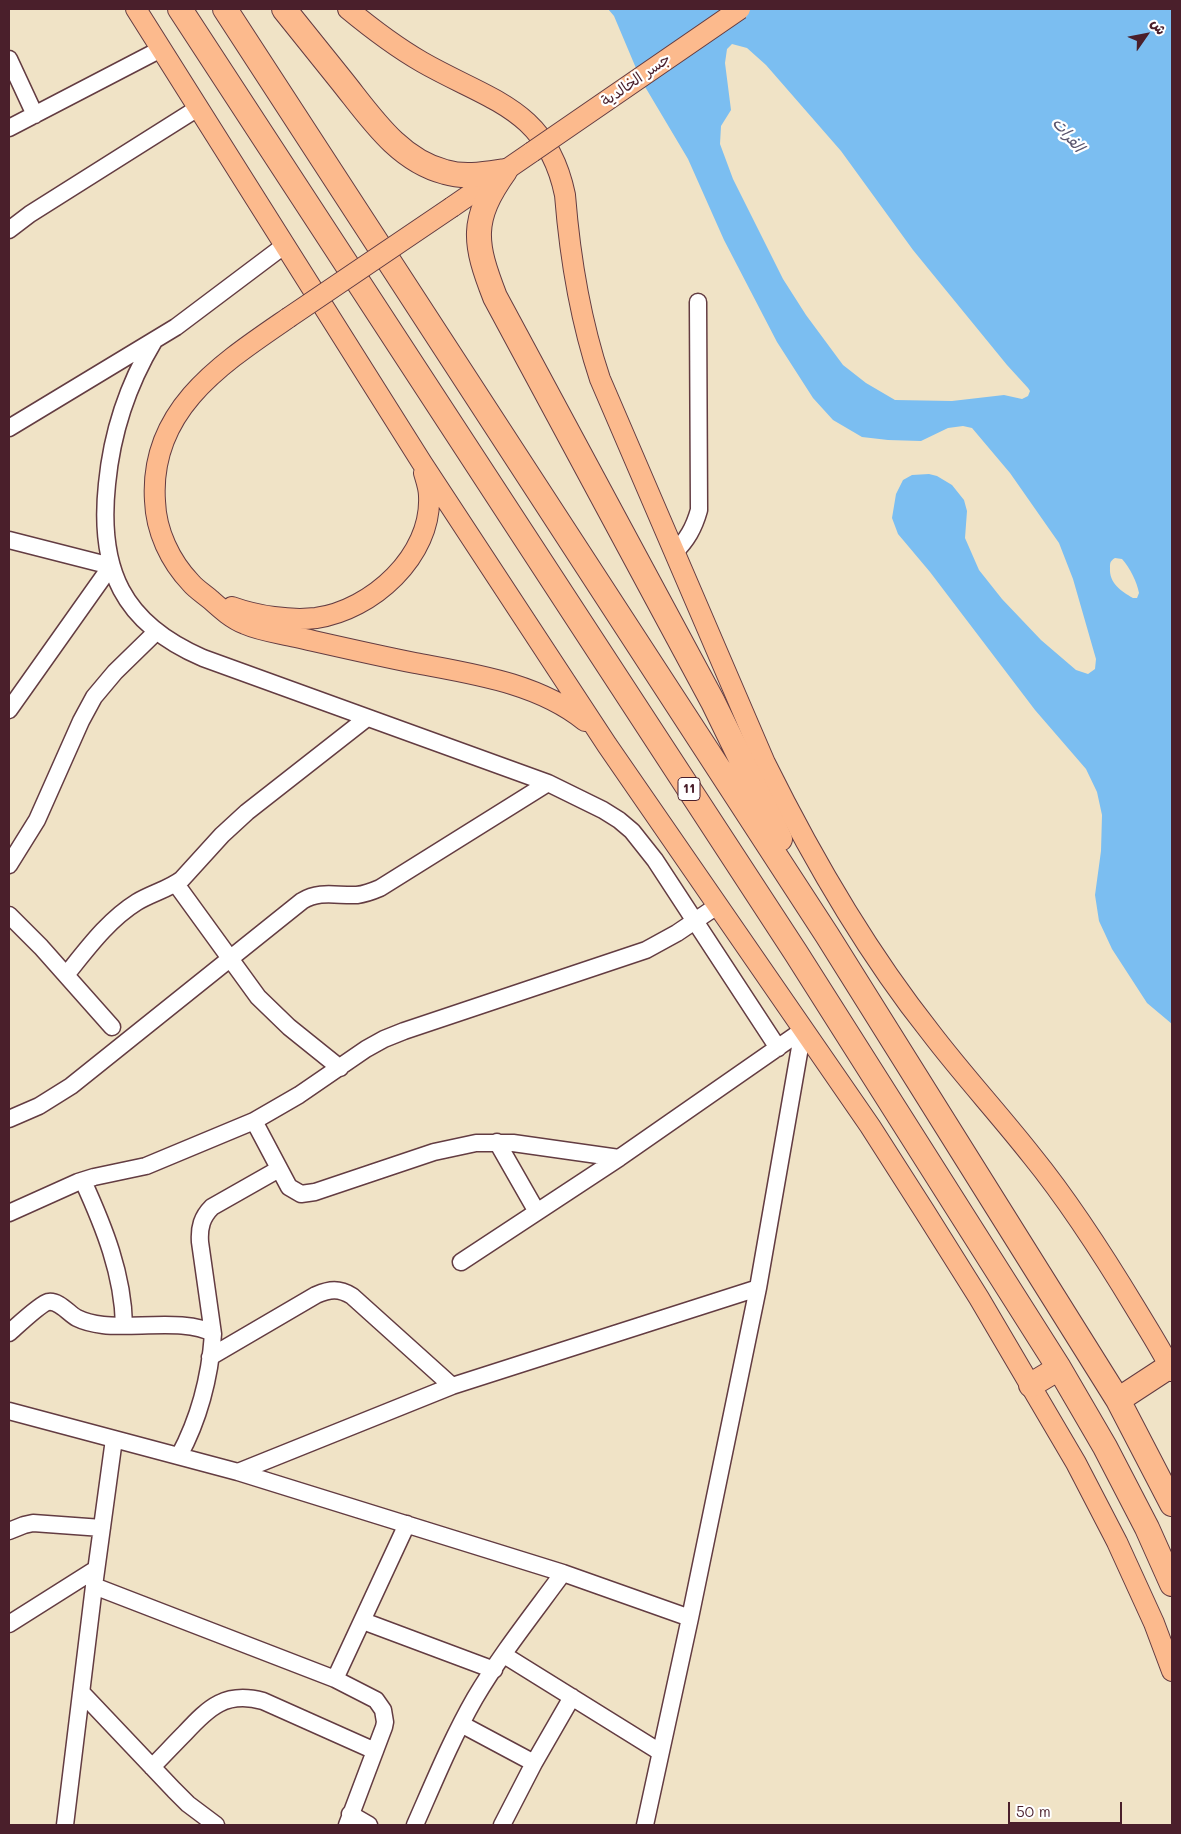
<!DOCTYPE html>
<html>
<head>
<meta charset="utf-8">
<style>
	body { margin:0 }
	#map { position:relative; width:1181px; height:1834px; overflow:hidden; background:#f0e3c6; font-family:Mali,"Playpen Sans Arabic",sans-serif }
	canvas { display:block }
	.frame { position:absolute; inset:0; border:10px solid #4a1f2b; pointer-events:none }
	.north { position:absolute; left:1121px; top:10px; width:50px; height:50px; -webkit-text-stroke:4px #fff; paint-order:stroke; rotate:57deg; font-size:14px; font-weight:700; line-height:20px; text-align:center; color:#4a1f2b }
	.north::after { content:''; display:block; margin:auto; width:18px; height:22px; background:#4a1f2b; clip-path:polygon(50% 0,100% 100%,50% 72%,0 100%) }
	.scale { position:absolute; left:1008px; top:1802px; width:114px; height:22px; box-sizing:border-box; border:2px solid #4a1f2b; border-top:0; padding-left:6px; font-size:15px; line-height:18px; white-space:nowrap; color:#4a1f2b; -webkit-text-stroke:4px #fff; paint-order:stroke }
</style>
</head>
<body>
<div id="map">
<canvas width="1181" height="1834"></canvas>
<div class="frame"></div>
<div class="north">ش</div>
<div class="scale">50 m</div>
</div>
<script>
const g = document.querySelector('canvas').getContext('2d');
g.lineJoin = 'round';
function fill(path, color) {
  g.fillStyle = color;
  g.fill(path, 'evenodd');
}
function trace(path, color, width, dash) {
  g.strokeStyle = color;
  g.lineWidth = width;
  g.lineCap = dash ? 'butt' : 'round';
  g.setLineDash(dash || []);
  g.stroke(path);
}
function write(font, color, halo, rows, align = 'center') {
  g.font = font + ' Mali,"Playpen Sans Arabic",sans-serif';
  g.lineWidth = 4.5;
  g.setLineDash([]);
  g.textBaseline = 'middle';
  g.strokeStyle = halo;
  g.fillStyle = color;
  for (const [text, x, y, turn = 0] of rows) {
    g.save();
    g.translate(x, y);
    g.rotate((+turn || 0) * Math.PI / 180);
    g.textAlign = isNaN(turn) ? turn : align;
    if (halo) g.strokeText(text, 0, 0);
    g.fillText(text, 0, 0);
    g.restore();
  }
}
fill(new Path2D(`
	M608,9H1172V1024L1147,1003L1112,949L1099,921L1095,895L1101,851L1102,815L1097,792L1086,769L1035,710L930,572L898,534L892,518L896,494L903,480L912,475L929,474L937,476L952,485L964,500L967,511L965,538L979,570L1002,599L1041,640L1076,670L1088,674L1095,669L1096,659L1073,579L1059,543L1010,473L972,428L963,426L948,428L921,441L888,440L862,437L833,420L813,398L777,342L724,240L688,159L641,80L614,16ZM732,44L747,48L766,65L841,151L913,250L1007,365L1028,388L1030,391L1028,396L1022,399L1004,395L952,401L895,400L866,383L843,365L806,315L783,279L733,179L720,144L721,126L731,110L725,63L727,49ZM1115,558L1122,559C1130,568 1137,582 1139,593L1137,598H1133C1121,591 1109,583 1110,568C1110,563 1110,561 1115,558Z`), '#7bbef1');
const minor = new Path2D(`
	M9,59L35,115
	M9,128L161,49
	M9,230L30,214L198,108
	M154,341C127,386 112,432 107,484C98,569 122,623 203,658L548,783L603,810L619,820L632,831L655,860L778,1048
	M9,428L176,327L285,245
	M9,540L111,566L9,710
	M674,553C687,540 694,528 699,510L698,302
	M9,865L37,820L81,721L94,697L115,672L156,632
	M176,884L258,997L289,1027L340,1068
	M9,915L41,947L112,1027
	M66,975C87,949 108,920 137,902C152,893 169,889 182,879L222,835L247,812L367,718
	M9,1119L39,1106L71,1086L302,901C320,890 337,896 357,895C365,894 373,891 380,888L548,783
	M254,1121L289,1187L301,1194L315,1192L434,1152L476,1143H513L619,1158
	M497,1142L537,1212
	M83,1181C104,1227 123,1274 124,1325
	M9,1213L78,1182L94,1177L146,1166L254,1121L299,1095L366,1049L384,1039L404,1031L646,950L677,933L717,906
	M461,1262L619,1158L803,1030
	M9,1333C16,1327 40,1304 48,1302C59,1300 69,1314 77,1318C85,1322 95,1324 103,1325C132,1329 190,1318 213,1334
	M210,1357L316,1295C330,1289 339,1288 352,1296L452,1386
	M9,1411L238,1472L563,1573L690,1618
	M179,1456C199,1419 210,1376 213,1334L200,1242C199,1227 202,1217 212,1207L279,1169
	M238,1472L452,1386L758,1288
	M9,1531L24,1525L33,1523L102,1528
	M94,1586L335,1679L376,1700L383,1710L385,1722L384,1727L347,1825
	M363,1621L494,1670
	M9,1624L96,1569
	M504,1655L660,1752
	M335,1679L407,1524
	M82,1693L174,1790L188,1804L216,1825
	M461,1724L534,1763
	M152,1767C163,1756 174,1744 185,1733C209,1707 226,1691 263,1701L375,1751
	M350,1814L369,1825
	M65,1825L94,1586L114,1439
	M415,1825C434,1782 452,1738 475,1698C501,1654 533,1614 563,1573
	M502,1825L534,1763L572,1697
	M645,1825L690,1618L758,1288L803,1030`);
const major = new Path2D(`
	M136,9L422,463L607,745L870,1126L925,1212L979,1298L1076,1463L1117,1542L1154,1623L1172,1671
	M348,9C371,28 396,47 422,62C490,101 547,108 565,195C570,258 580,319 600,379L765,763C812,858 865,950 931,1033C963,1075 999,1114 1032,1156C1071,1204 1104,1256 1136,1309C1148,1329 1161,1349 1172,1371
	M452,207L532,152
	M288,318C221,364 149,410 155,501C156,531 170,561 191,583C196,589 204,594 211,600C221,609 232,619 245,624C261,631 279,633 296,637C336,646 375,655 415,663C473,674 538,683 585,721
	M232,607C257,616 290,621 316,618C372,610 432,556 429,496C429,488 426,480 424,473`);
const highway = new Path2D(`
	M180,9L796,953L1059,1368L1105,1447L1147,1528L1172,1584
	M225,9L827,935L1118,1400L1172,1504
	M284,9C303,33 322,56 341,80C370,116 398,160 445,172C465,178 485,174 505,171
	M505,171C470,220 474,243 495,297L713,702L780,839
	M1031,1385L1059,1368
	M1118,1400L1170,1366`);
trace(minor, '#633c42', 19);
trace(major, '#633c42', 22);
trace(highway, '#633c42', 26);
trace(minor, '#fff', 16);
trace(major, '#fcba8d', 20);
trace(highway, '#fcba8d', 24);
const majorBridge = new Path2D(`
	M532,152L740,9
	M288,318L452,207`);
trace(majorBridge, '#633c42', 22, []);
trace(majorBridge, '#fcba8d', 20);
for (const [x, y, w] of [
	[689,789,22]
]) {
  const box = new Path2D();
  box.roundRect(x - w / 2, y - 11.5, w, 23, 4);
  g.fillStyle = '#fff';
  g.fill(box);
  trace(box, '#4a1f2b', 1);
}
write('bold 14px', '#4a1f2b', null, [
	["11",689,789]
]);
write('15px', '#4a1f2b', '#fff', [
	["جسر الخالدية",636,80,-35]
]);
write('italic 16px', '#5b5770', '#fff', [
	["الفرات",1068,135,50]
]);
</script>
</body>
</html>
